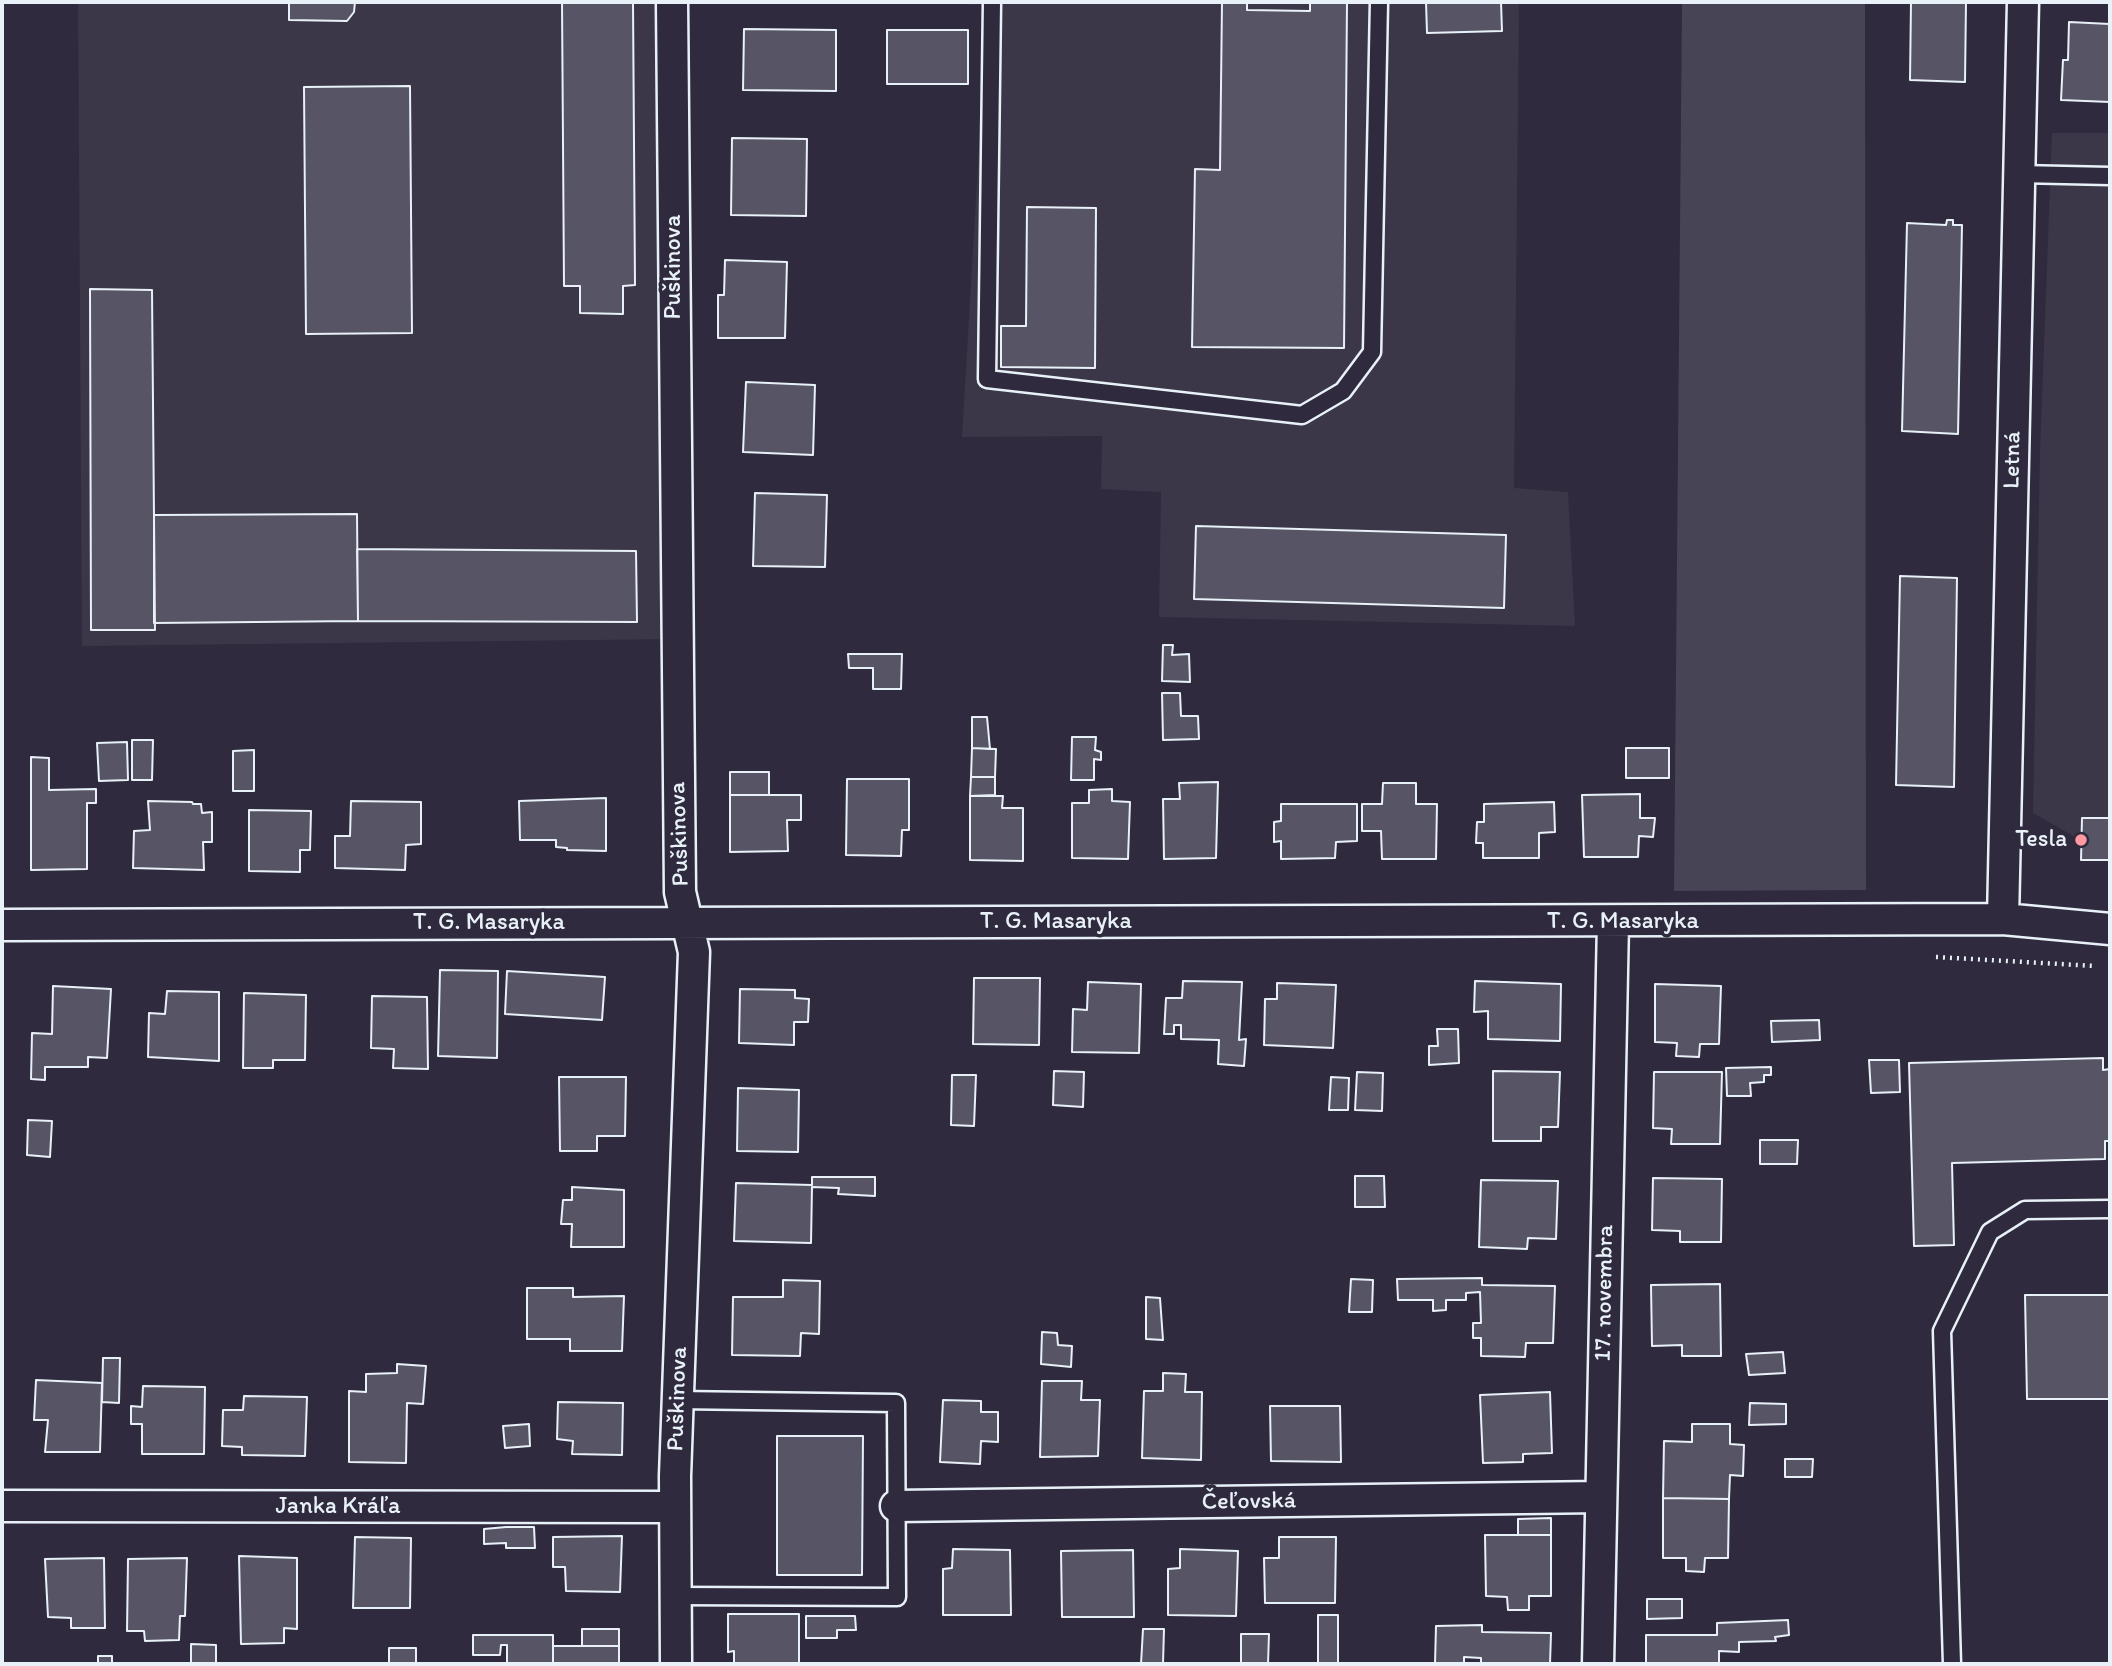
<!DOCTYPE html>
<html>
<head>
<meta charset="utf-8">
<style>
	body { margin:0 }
	#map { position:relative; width:2112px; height:1666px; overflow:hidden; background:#2f2a3d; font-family:Itim,sans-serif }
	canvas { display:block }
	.frame { position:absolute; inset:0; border:4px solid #e8f1f8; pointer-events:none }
</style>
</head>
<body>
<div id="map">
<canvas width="2112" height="1666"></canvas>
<div class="frame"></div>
</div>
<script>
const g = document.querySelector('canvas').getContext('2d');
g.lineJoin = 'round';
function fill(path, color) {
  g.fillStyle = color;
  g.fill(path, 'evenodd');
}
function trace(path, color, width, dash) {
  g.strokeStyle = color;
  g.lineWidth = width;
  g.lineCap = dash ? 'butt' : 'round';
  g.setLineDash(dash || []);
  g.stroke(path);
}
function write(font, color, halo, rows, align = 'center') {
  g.font = font + ' Itim,sans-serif';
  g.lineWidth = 7;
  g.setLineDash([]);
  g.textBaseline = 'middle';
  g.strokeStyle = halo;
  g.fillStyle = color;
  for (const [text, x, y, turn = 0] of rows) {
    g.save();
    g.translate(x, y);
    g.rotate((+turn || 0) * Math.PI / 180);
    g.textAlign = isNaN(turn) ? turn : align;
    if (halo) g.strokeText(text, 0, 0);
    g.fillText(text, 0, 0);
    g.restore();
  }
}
fill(new Path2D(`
	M78,2H672L676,639L82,646Z
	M969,2H1519L1514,488L1568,492L1575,626L1159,617L1161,492L1101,489L1102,436L962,437L979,148L983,4L969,5Z
	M2052,133H2110V818H2082V841L2033,813L2040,451Z`), '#3b3749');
fill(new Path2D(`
	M1682,2H1865L1866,890L1674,891Z`), '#464455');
const building = new Path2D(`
	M289,2H355L354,12L347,21L289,20Z
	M562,2H633L635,285L623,286V314L580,313V286H564Z
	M1222,2H1247V10L1310,11V2H1347L1344,348L1192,347L1195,169L1220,170Z
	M1426,2H1501L1502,31L1427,33Z
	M1911,2H1966L1965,82L1910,80Z
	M2069,22L2110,24V102L2061,100L2063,60H2068Z
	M744,29L836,30V91L743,90Z
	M887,30H968V84H887Z
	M410,86L412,333L306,334L304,87Z
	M732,138L807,139L806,216L731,215Z
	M1027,207L1096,208L1095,368L1001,367V326H1026Z
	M1947,220H1953V225H1962L1958,434L1902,431L1907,223L1946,225Z
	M725,260L787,262L785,338H718V295H724Z
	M90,289L152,290L155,630H91Z
	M746,382L815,385L813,455L743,452Z
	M755,493L827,495L825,567L753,566Z
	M357,514L358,621L154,623V515Z
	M1196,526L1506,535L1504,608L1194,599Z
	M357,549L636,551L637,622L358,621Z
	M1900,576L1957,578L1954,787L1896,785Z
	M1163,645H1173L1172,655L1189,654L1190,682L1162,681Z
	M848,654H902L901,689H873V668H849Z
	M1162,693H1180L1181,716H1198L1199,739L1163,740Z
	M972,717H987L990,749L972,748Z
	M1072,737H1096L1095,750L1101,752V760L1094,759V780H1071Z
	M132,740H153L152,780H132Z
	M127,742L128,780L99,781L97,743Z
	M972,748L996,749L995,777H971Z
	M1626,748H1669V778H1626Z
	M254,750V791H233V751Z
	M31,757L49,758V790L96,789V803H87V869L31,870Z
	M730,772H769V795H730Z
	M971,777H995V795L970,796Z
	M847,779H909V830H902L901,856L846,855Z
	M1218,782L1216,858L1164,859L1163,799H1180L1179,783Z
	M1383,783H1416V804H1437L1436,859H1382L1381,831H1362V804H1382Z
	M1112,789V801L1130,802L1128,859L1072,858V803H1089V790Z
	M1640,794V818H1655L1653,837L1639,836L1638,857H1584L1582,795Z
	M730,795H801V820H787L788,851L730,852Z
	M970,796H1003L1002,808H1023V861L970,860Z
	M606,798V851L567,850V848L556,847V840H520L519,801Z
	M148,801L192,802L193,804H201L202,813L212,812V842H203L204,870L133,868L134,831L150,830Z
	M351,801L421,802V844L406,845L405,870L335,868V836H350Z
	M1554,802L1555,832L1539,833V858H1483V843H1476L1477,822H1484V804Z
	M1281,804H1357V841L1336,842L1335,858L1281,859V841L1274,842V822L1281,821Z
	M249,810L311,811L310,850H300V872L249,871Z
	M2082,818H2110V860H2081Z
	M440,970L498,971L497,1058L438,1056Z
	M507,971L605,977L602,1020L505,1014Z
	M974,978H1040L1039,1045L973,1044Z
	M1183,981L1242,982L1239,1040L1246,1039L1244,1066L1218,1064L1219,1040L1181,1039V1025H1174V1034H1164L1166,998H1182Z
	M1475,981L1561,984L1560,1041L1488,1039V1011L1474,1012Z
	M1088,982L1141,984L1139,1053L1072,1052L1073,1009L1087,1010Z
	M1277,983L1336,985L1333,1048L1264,1045L1265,999H1277Z
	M1655,984L1721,986L1719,1044H1700L1699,1057L1676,1056L1677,1043L1655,1042Z
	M53,986L111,989L107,1058L88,1057V1067H45V1080L31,1079L32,1033L52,1034Z
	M740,989L795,990V998L809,999L808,1022H794V1045L739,1043Z
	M167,991L219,992V1061L148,1057L149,1013L165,1014Z
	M244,993L306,995L305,1060H273V1068H243Z
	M372,996L427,997L428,1069L393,1068L394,1049L371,1048Z
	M1819,1020L1820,1040L1772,1042L1771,1021Z
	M1437,1029H1458L1459,1063L1429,1065V1046H1438Z
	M2103,1058V1070L2110,1069V1141H2105V1159L1952,1163L1954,1245L1914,1246L1909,1063Z
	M1869,1060H1899L1900,1092L1871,1093Z
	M1771,1067V1075H1764V1082L1750,1083L1751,1096H1727L1726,1068Z
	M1054,1071L1084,1072L1083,1107L1053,1105Z
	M1493,1071L1560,1072L1558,1127H1541V1141H1493Z
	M1357,1072L1383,1073L1382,1111L1355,1110Z
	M1654,1072H1722L1720,1144H1671L1672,1129L1653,1128Z
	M952,1075H976L974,1126L951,1125Z
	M559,1077H626L625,1136H597V1151H560Z
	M1331,1077L1349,1078L1348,1110H1329Z
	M738,1088L799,1090L798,1152L737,1151Z
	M28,1120L52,1121L50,1157L27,1155Z
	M1760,1140H1798L1797,1164H1760Z
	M1355,1176H1384L1385,1207H1355Z
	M812,1177H875V1196L838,1194L839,1188L812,1187L811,1243L734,1241L736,1183L812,1185Z
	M1653,1178L1722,1179L1721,1242H1680V1231L1652,1230Z
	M1481,1180L1558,1181L1556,1239L1528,1238L1527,1249L1479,1247Z
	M572,1187L624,1190V1247H571L572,1224H561L563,1200H572Z
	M1482,1278V1285L1555,1286L1553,1343H1526L1525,1357L1481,1356V1338H1473V1323H1481L1480,1292L1466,1293V1300H1446V1310L1433,1311V1300H1398L1397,1279Z
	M1351,1279L1373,1280L1372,1312H1349Z
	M783,1280L820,1281L819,1334L801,1333L800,1356L732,1355L733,1297H783Z
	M1720,1284L1721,1356H1682V1345L1652,1346L1651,1285Z
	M527,1288H573V1297L624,1296L622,1351H570V1339H527Z
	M2025,1295H2110V1399H2027Z
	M1146,1297L1160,1298L1163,1340L1146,1339Z
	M1042,1332L1057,1333L1058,1345L1072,1346L1071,1367L1041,1364Z
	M1783,1352L1785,1373L1749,1375L1746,1354Z
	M103,1358H120L119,1403L102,1402Z
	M397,1364L426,1366L423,1404L407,1403L406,1463L349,1462V1391L366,1392V1374L397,1373Z
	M1163,1373L1186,1374L1185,1392H1202L1201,1460L1142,1458L1144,1391H1163Z
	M36,1380L102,1383L100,1452H45L48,1420H34Z
	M1042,1381H1082L1081,1400H1100L1098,1456L1040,1457Z
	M143,1386L205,1387L204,1454H142V1424H131V1406L142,1407Z
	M1550,1392L1552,1453L1523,1454V1462L1483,1463L1480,1395Z
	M244,1396L307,1397L305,1456L242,1455V1447L222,1446L223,1410H243Z
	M943,1400L981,1401V1412H998V1442L981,1441L980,1464L940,1462Z
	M558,1402L623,1403L622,1455L572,1454L573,1441L557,1439Z
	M1750,1403L1786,1404V1424L1749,1425Z
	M1270,1406H1340L1341,1462L1271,1461Z
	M529,1424L530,1446L505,1448L503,1426Z
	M1692,1424H1730V1444L1744,1445L1743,1476L1730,1475L1729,1499L1663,1498L1664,1441L1692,1442Z
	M777,1436H863L862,1575H777Z
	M1785,1459H1813L1812,1477H1785Z
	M1663,1498L1729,1499L1728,1558H1705L1704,1572L1686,1571V1558H1663Z
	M1551,1518V1535H1518V1519Z
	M506,1527H534L535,1548H506V1543L484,1544V1529Z
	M1485,1535H1551V1596H1529V1610H1508L1507,1597L1486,1596Z
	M622,1536L620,1592L566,1591L565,1567H553V1537Z
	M355,1537L411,1538L410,1608H353Z
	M1279,1537H1336L1335,1603H1265L1264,1558H1279Z
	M953,1549L1010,1550L1011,1615H943V1569L952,1568Z
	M1180,1549L1238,1551L1236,1616L1168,1615V1569L1180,1568Z
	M1133,1550L1134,1617H1062L1061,1551Z
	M239,1556L297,1558V1629L284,1628V1643L241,1644Z
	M104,1558L105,1628H71V1618L48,1617L45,1559Z
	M187,1558L185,1616H180L179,1640L145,1641L144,1631H127L128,1559Z
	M1647,1599H1682V1618L1647,1619Z
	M728,1614H799V1664H734V1651L728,1652Z
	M1318,1615H1338V1664H1318Z
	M806,1616H855L856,1630H837V1638H806Z
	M1788,1620L1789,1635L1775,1637L1776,1641L1739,1642V1652L1719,1651V1664H1646V1635H1717V1623Z
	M1482,1625V1632L1551,1633L1550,1664H1481V1658L1464,1657V1664H1435L1436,1626Z
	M582,1629H619V1646H582Z
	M1143,1629H1164L1163,1664H1141Z
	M1241,1634H1269L1268,1664H1241Z
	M473,1635H553V1664H507V1645H501L500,1655H473Z
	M191,1644L216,1645V1664H191Z
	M553,1646H619V1664H553Z
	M389,1648H416V1664H389Z
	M98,1656H112V1664H98Z`);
fill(building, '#575565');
trace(building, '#e8f1f8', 2);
const service = new Path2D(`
	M992,2L987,379L1302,415L1343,391L1372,352L1379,2
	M2019,174L2110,176
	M676,1596L897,1597L896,1403L677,1400
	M1952,1664L1942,1331L1990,1232L2025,1210L2110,1209`);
const minor = new Path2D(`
	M672,2L680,892L694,952L675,1476L676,1664
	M2003,919L2023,2
	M2,925L2003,919L2110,929
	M2,1506L674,1507
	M896,1506L1601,1497
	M1598,1664L1613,922`);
trace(service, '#e8f1f8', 21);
trace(minor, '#e8f1f8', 35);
trace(new Path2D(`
	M1936,957L2095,966`), '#e8f1f8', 4.5, [2, 5]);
trace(service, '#2f2a3d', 16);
trace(minor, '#2f2a3d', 30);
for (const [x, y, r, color] of [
	[2081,840,7,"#ff9aa2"]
]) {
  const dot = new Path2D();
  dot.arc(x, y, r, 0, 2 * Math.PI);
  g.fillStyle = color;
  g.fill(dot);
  trace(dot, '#2f2a3d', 2.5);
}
write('24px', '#e8f1f8', '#2f2a3d', [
	["Puškinova",674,267,-90],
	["Letná",2013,460,-89],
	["Puškinova",680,834,-92],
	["T. G. Masaryka",1056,922],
	["T. G. Masaryka",1623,922],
	["T. G. Masaryka",489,923],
	["17. novembra",1605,1293,-89],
	["Puškinova",678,1399,-88],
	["Čeľovská",1249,1502,-1],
	["Janka Kráľa",338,1507]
]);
write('24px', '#e8f1f8', '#2f2a3d', [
	["Tesla",2067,840]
], 'right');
</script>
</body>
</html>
